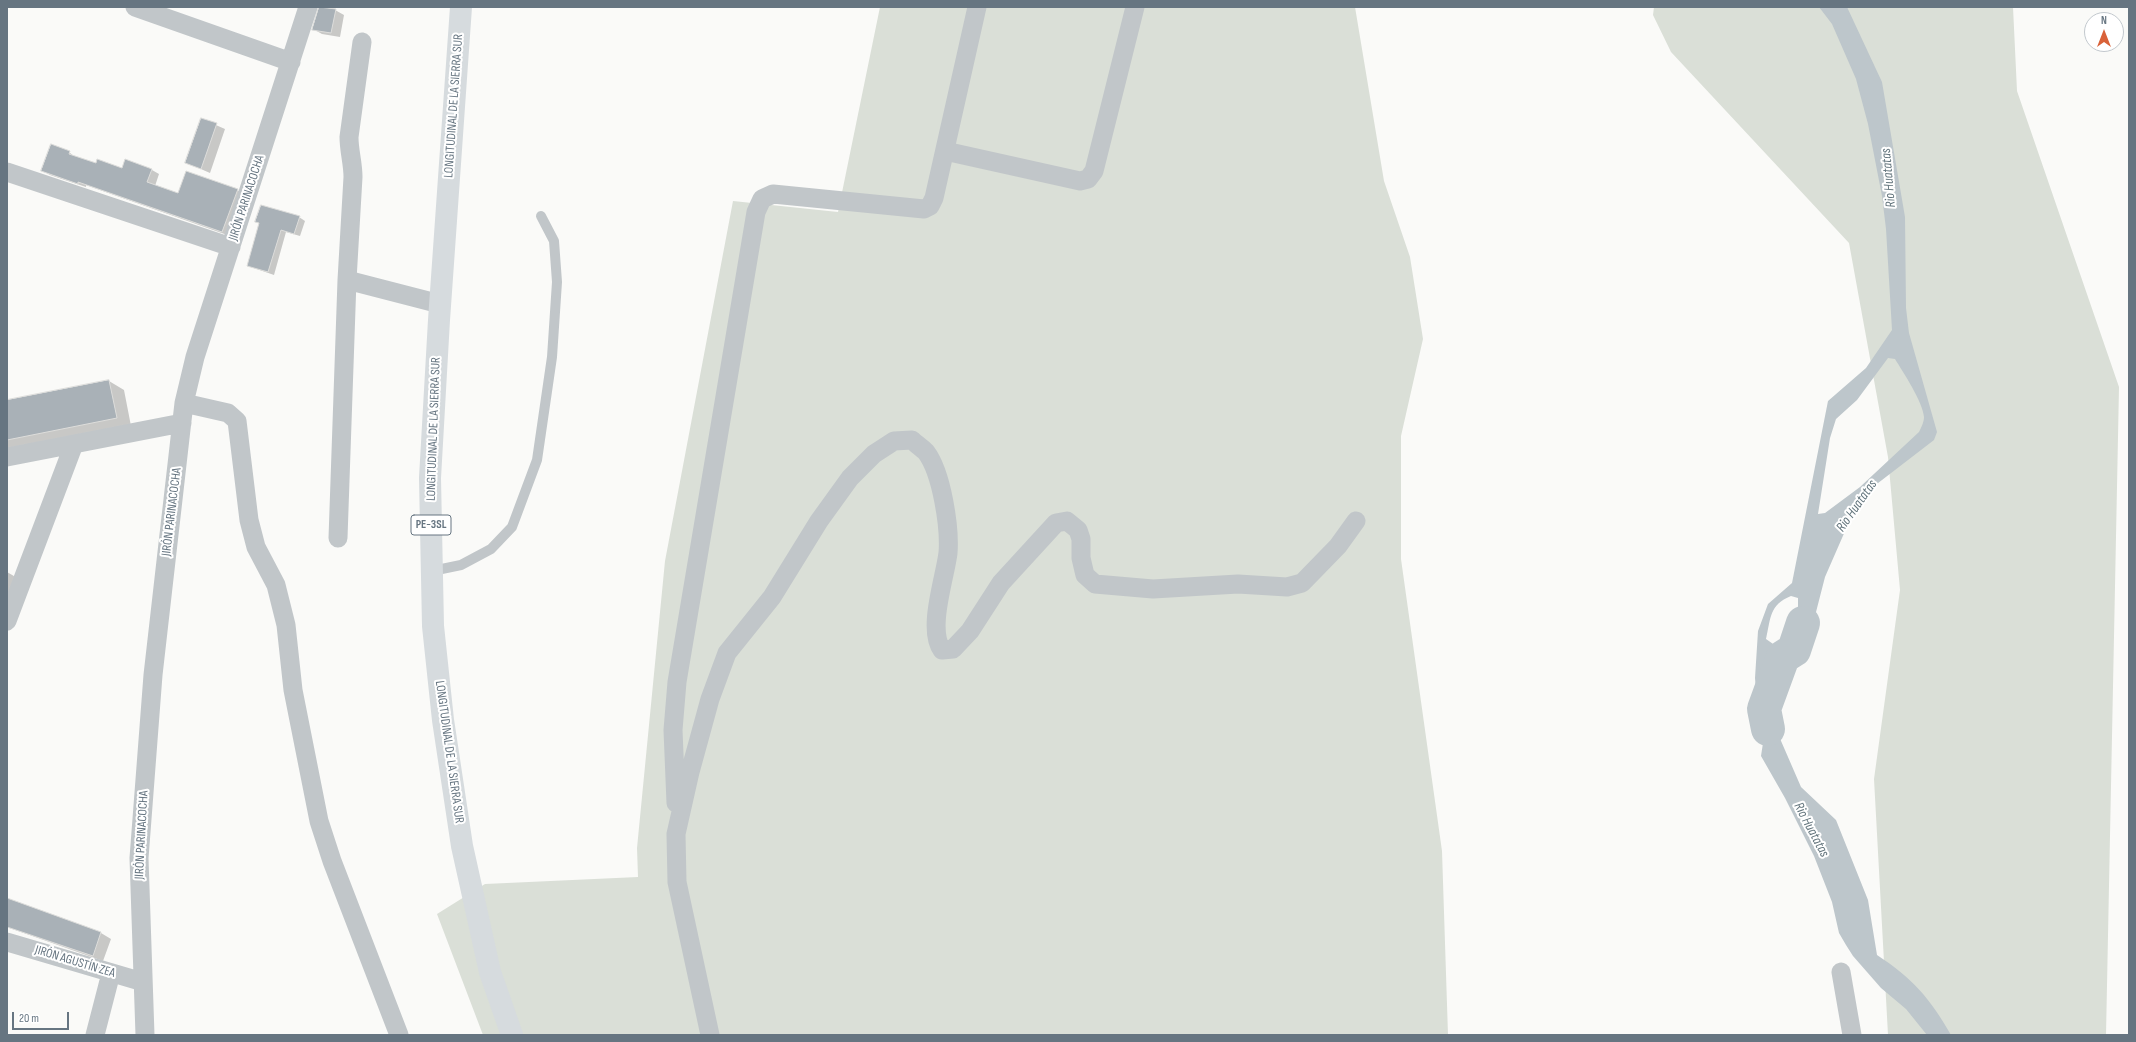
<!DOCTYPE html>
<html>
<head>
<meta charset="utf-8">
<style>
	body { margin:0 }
	#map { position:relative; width:2136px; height:1042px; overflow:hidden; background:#fafaf8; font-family:"Sofia Sans Condensed",sans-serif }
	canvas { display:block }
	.frame { position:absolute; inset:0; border:8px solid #667581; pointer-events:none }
	.north { position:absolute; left:2084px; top:12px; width:40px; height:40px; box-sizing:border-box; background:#fff; border:1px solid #c2c8cd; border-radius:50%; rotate:0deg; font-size:11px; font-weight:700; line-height:16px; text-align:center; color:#667581 }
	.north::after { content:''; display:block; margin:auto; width:14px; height:18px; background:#d96239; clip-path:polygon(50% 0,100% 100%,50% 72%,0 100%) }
	.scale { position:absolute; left:12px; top:1012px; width:57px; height:18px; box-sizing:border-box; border:2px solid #667581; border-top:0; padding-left:5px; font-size:12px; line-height:14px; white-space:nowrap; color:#667581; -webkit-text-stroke:3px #fff; paint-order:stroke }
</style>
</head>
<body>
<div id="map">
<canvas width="2136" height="1042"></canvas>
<div class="frame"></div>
<div class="north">N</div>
<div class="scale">20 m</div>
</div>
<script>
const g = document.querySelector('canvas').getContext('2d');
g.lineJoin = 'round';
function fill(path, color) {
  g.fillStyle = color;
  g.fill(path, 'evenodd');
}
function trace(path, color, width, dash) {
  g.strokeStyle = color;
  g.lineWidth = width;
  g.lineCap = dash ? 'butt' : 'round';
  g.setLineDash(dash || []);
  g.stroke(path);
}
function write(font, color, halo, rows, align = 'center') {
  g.font = font + ' "Sofia Sans Condensed",sans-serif';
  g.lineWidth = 4;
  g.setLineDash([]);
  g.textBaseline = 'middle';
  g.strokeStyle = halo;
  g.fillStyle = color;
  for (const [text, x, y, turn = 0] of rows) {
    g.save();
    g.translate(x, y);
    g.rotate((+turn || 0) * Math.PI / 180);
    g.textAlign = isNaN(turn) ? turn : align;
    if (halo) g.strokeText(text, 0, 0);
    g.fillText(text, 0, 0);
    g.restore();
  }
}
fill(new Path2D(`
	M880,7H1355L1384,181L1410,257L1423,339L1401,436V559L1442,851L1448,1035H483L437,914L485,884L638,877L637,848L665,561L733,201L838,212Z
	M1654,7H2013L2017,91L2119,387L2106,1035H1888L1874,779L1900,590L1888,457L1849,243L1671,52L1653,15Z`), '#dadfd7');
fill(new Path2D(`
	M1819,7H1847L1882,82L1905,217L1906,308L1909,333L1937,432L1934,440L1869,490L1849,522L1825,577L1806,651L1798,663L1777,662L1773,667V696L1778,734L1801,787L1836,820L1868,900L1877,955C1911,977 1931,999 1951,1035H1927L1906,1009L1881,988L1853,956L1846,945L1839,933L1832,902L1814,856L1785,798L1761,756L1763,743L1759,728L1755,678L1758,631L1768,604L1792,583L1828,401L1866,368L1892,330L1886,229L1882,196L1868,124L1856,79L1832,24ZM1888,358L1895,359C1903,372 1923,402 1924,417C1924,422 1921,428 1919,432L1860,487L1825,513L1818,514L1830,438L1836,419L1857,400ZM1791,596L1798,598V630L1794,638L1776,646L1766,639C1771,618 1769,605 1791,596Z`), '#bdc6cb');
fill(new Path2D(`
	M335,10L344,15L340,37L322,34L313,29Z
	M202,119L225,129L210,173L187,163Z
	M69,152L76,158L96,164L123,169L126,161L152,170L159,174L155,186L179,194L237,190L245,194L230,236L86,185V187L50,175L43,171Z
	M299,217L305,221L300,236L286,232L274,275L248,266L260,223Z
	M109,381L124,390L131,426L7,451V401Z
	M7,572L19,579L7,609Z
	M7,900L101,933L111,939L103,961L7,927Z`), '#0003');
trace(new Path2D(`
	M1768,729L1764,709L1783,657L1794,650L1803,623`), '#bdc6cb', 34);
const building = new Path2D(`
	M319,7L336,9L331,33L312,30Z
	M201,118L217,123L201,169L185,163Z
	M51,144L70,151L69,154L96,163L97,159L122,168L125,159L152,169L147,182L178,193L186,171L238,189L222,232L78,182V184L41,171Z
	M261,205L300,216L294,234L281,230L268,272L247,266L259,223L255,222Z
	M109,380L117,418L7,440V400Z
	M7,898L101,932L93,956L7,927Z`);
fill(building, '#a9b1b7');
trace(building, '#dcdcda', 1);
trace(new Path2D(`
	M432,571L461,565L491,549L512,527L537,460L552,357L557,282L554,241L541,216`), '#c1c6c9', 10);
trace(new Path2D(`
	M135,7L291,62
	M945,151L1080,181L1088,179L1094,171L1135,7
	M7,172L231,247
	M347,280L440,304
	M184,403L228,413L237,421L249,520L256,547L276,585L286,625L293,690L319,821L332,861L399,1035
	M7,457L182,423
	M338,538L347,280L353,177C353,163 349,151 349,137L362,42
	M7,621L74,444
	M676,803L673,730L677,682L756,212L762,199L773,194L924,209L930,206L934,198L977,7
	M7,942L143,982
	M1841,972L1852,1035
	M95,1035L111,973
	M145,1035L139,858L153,675L184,403L195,357L308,7
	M710,1035L677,882L676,834L690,772L710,699L727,653L772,597L819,521L850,478L874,454L894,441L912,440C916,444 922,448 926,452C942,473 950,528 948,553C945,578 927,629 942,650L953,649L970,631L1001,583L1056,523L1067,521L1078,530L1081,539V558L1085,575L1095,584L1153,589L1238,584L1287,587L1302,583L1338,546L1356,521`), '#c1c6c9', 19);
trace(new Path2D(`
	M461,7L439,320L430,478L433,626L443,720L462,846L490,972L512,1035`), '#d6dbde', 22);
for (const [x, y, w] of [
	[431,525,40]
]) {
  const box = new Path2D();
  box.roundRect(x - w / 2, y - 10, w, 20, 3);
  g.fillStyle = '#fff';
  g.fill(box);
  trace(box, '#667581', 1);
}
write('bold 12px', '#667581', null, [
	["PE-3SL",431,525]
]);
write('13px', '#667581', '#fff', [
	["LONGITUDINAL DE LA SIERRA SUR",454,106,-86],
	["JIRÓN PARINACOCHA",247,198,-72],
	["LONGITUDINAL DE LA SIERRA SUR",434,429,-88],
	["JIRÓN PARINACOCHA",172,512,-83],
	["LONGITUDINAL DE LA SIERRA SUR",449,752,82],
	["JIRÓN PARINACOCHA",142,835,-87],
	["JIRÓN AGUSTÍN ZEA",75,962,17]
]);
write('italic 14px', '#61737b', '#fff', [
	["Rio Huatatas",1889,178,-95],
	["Rio Huatatas",1857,506,-55],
	["Rio Huatatas",1811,830,62]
]);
</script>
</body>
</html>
